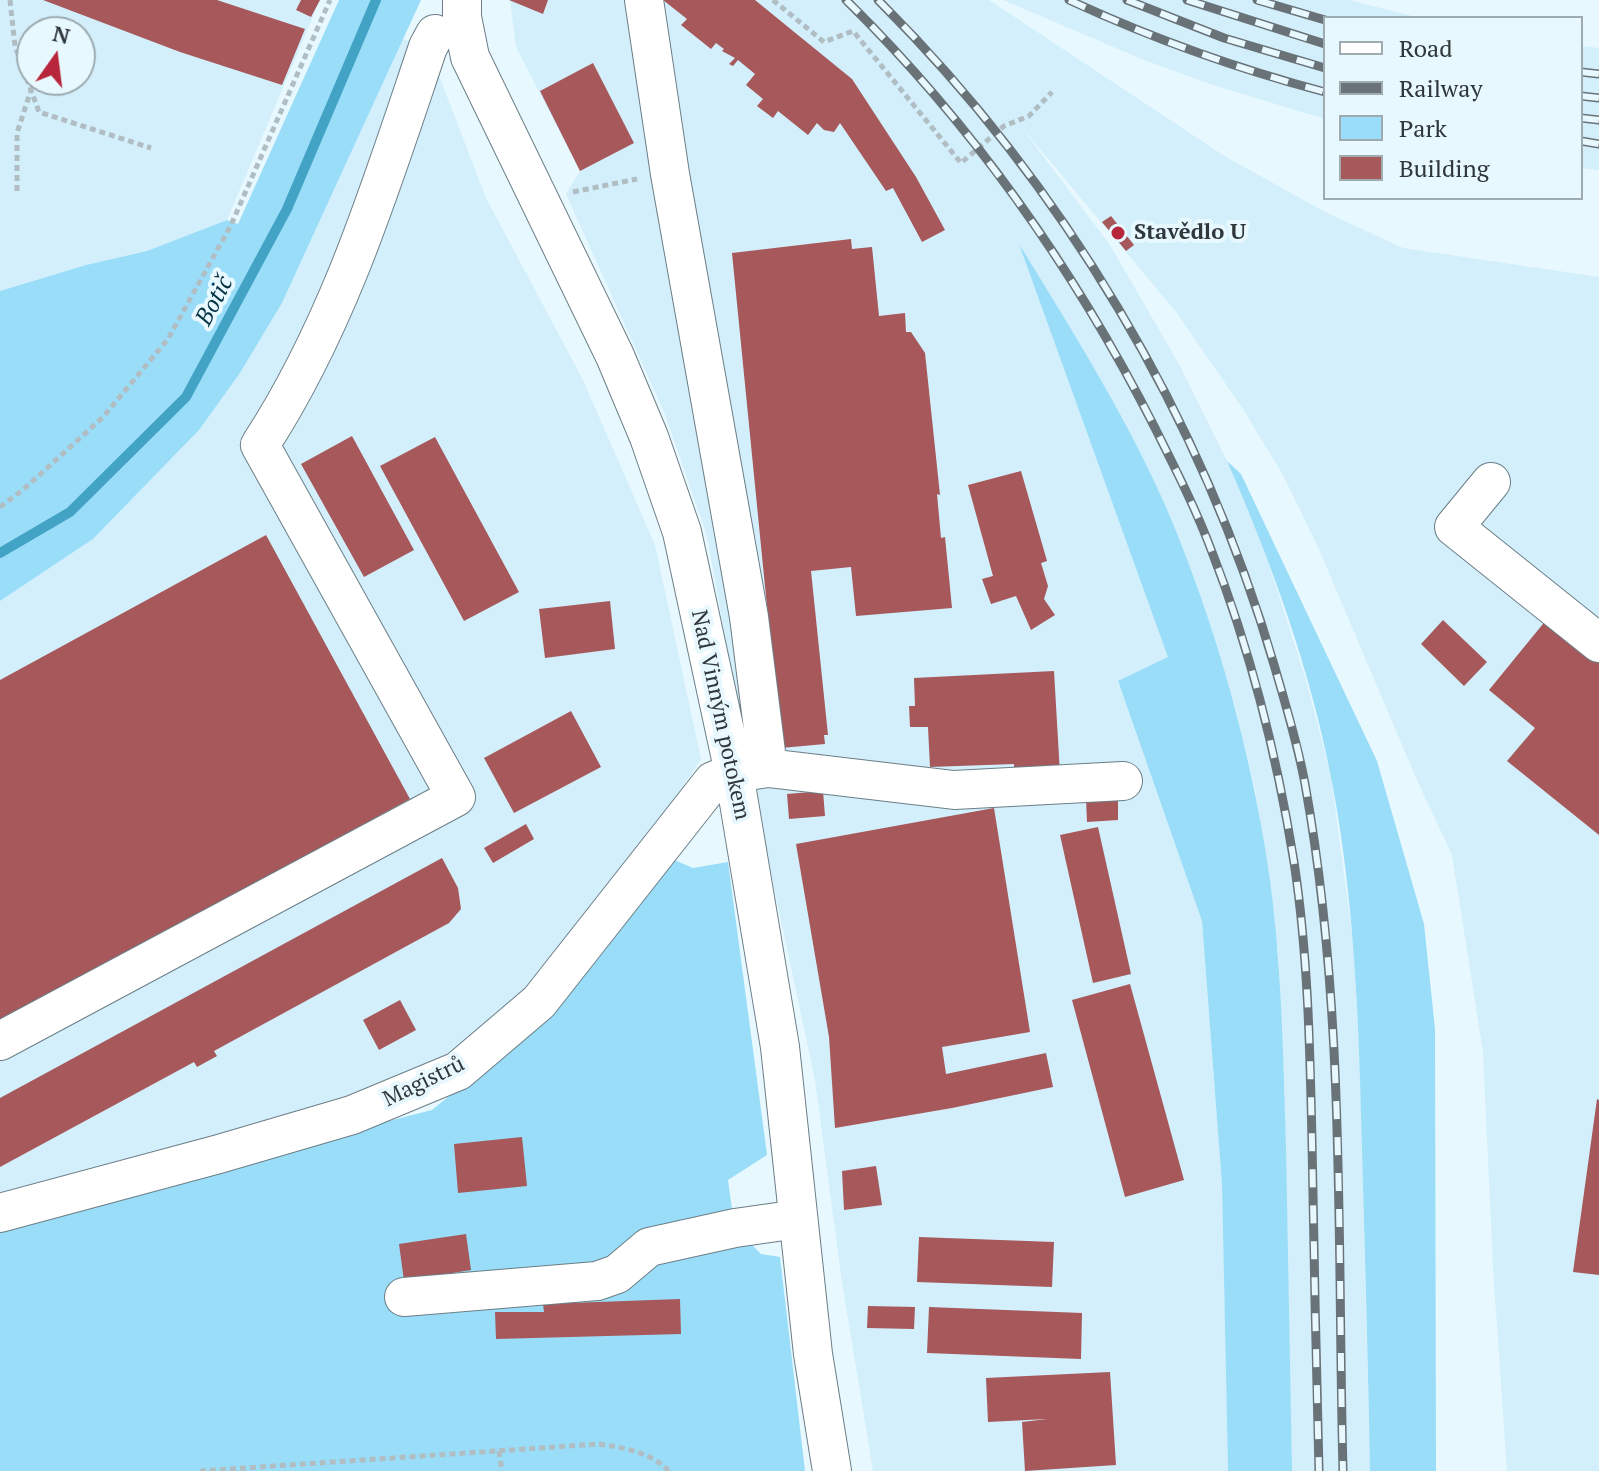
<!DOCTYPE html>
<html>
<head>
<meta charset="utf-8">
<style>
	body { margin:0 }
	#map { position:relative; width:1599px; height:1471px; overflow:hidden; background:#e8f8ff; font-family:"PT Serif",serif }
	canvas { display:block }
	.legend { position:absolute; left:1323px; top:16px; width:260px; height:184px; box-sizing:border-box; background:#e8f8ff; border:2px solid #9eabb0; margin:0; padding:10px 14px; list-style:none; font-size:24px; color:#2f373a }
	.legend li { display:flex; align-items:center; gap:16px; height:40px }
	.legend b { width:40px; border:2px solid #9eabb0 }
	.north { position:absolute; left:16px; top:16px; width:80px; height:80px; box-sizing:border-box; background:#e8f8ff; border:2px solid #9eabb0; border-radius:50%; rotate:14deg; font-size:22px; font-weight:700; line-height:32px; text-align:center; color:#2f373a }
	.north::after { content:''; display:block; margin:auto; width:28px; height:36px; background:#b7263a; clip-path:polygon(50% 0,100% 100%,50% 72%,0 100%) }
</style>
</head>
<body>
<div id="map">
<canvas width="1599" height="1471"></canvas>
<ul class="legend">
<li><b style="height:10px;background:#fff"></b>Road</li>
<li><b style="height:10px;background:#697377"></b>Railway</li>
<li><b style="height:22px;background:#9addf8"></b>Park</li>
<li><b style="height:22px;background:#a6585a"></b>Building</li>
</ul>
<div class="north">N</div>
</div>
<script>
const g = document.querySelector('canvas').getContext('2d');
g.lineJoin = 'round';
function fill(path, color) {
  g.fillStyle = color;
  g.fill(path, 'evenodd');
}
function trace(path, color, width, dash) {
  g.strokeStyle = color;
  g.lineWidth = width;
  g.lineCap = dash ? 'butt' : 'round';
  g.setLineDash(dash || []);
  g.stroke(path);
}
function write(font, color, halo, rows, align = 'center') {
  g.font = font + ' "PT Serif",serif';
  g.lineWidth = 8;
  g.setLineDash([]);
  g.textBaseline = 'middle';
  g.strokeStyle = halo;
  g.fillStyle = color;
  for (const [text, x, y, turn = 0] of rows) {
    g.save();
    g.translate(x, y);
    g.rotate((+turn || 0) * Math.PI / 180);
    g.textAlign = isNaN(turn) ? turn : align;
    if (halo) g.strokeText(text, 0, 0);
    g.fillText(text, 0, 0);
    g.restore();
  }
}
fill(new Path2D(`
	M0,0H320L227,220L147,251L86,265L0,291ZM32,32H80V80H32Z
	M510,0H989L1226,157L1327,213L1403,248L1599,277V1471H1507L1493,1268L1483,1052L1452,855L1416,778L1318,547L1283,475L1243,409L1176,312L1019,124L1110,245L1180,366L1227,461L1258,530L1306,680L1331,776L1354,949L1360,1066L1370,1471H1292L1279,962L1268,868L1255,789L1235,706L1159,495L1105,387L1021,249L1169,657L1118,682L1202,921L1222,1185L1228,1471H873L842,1282L815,1080L749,770L707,536L665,414L566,194L580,171L516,47Z
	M1003,0H1349L1420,18H1325V119L1213,85L1144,60Z
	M403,39L428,47L486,198L583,380L655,545L701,759L611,896L506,1020L430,1068L381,1095L0,1196V601L93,539L199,430L240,373L282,303Z
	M1581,46L1599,48V170L1581,168Z`), '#d2effb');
fill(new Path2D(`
	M339,0H421L282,303L240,373L199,430L93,539L0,601V291L86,265L147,251L227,220L238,224Z
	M1019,244C1081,345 1147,449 1188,562C1225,660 1252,762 1268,866C1282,960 1283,1055 1286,1149C1288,1256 1290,1364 1292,1471H1228L1222,1185L1202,921L1118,681L1168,657Z
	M1227,461L1241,474L1377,761L1424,924L1435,1029L1436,1471H1370C1368,1364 1365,1257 1362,1150C1359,1026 1355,900 1331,777C1310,669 1271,561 1227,461Z
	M672,859L693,868L728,862L767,1155L728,1180L736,1239L748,1241L761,1254L780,1257L805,1471H0V1227L262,1153L432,1110L522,1037Z`), '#9addf8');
trace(new Path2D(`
	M0,553L70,512L186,397L287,209L376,0`), '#43a3c5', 10);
fill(new Path2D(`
	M43,0H217L305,29L282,85L180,52Z
	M301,0H320L311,17L296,10Z
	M509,0H548L543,14Z
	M663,0H755L793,31L852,79L916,177L945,230L922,242L893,188L886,191L840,123L834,132L824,130L817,123L808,135L778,111L773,118L757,106L763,99L746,85L755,74L738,60L733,66L729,64L735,58L722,51L724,49L716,43L711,49L681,25L687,19Z
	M593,63L634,143L580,171L540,91Z
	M1111,216L1134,245L1126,251L1102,222Z
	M851,239L852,249L872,247L879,316L905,313L906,332H911L925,353L940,495L937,494L941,538L945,537L952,608L856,616L851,567L811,571L828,735H824L825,744L781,748L732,253Z
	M352,436L414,550L364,577L301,464Z
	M435,437L519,592L464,621L380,466Z
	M1021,471L1047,561L1041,563L1048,586L1044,599L1055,615L1031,630L1016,596L991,604L982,579L993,576L968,485Z
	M266,535L410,799L0,1023V680Z
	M610,601L615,649L545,658L539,609Z
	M1547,619L1599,661V835L1507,761L1535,728L1489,690Z
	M1443,620L1487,662L1464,686L1421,644Z
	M1054,671L1060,774L1014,776V764L930,767L928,727H910L909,706H915L914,678Z
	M571,711L601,767L514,813L484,758Z
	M823,791L825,816L789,819L787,794Z
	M1118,797V820L1087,822L1086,799Z
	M994,808L1030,1032L942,1047L946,1074L1046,1053L1053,1087L952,1108L835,1128L829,1037L796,844Z
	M526,824L534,839L493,863L484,848Z
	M1098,827L1131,974L1093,983L1060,835Z
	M442,858L458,888L461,909L449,923L214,1051L217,1056L197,1067L194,1062L0,1167V1098Z
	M1130,984L1184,1180L1125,1197L1072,1000Z
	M400,1000L416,1030L379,1050L363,1020Z
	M1597,1099L1599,1100V1275L1573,1272Z
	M522,1137L527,1186L458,1193L454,1144Z
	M876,1166L882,1205L844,1210L842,1171Z
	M466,1234L471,1270L404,1281L399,1244Z
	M919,1237L1054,1242L1052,1287L917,1282Z
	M680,1299L681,1334L496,1339L495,1312H544L543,1304Z
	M868,1306L915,1307L914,1329L867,1328Z
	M929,1307L1082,1313L1081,1359L927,1353Z
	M1110,1372L1116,1465L1025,1471L1022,1422L1047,1419L988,1422L986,1378Z`), '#a6585a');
const minor = new Path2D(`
	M462,0V17L470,57L615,356L649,437L682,532L734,773L780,1047L813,1354L832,1471
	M1491,482L1454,527L1599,643
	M768,768L954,790L1123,781
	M0,1041L456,797L260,445C339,324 382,183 428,47L435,34
	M0,1213L219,1154L352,1115L458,1071L539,1002L713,781L734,773L768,768L749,617L670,174L644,0
	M404,1297L597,1281L617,1274L649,1247L735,1228L798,1219`);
trace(minor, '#6c7e86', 40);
trace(new Path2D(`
	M10,0L15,46L39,112L151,148
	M773,0L824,42L853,31L961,163L1004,126L1029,116L1052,92
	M17,191V133L31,90
	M573,192L637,179
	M0,507L24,489L103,417L168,339L231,225L330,0
	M499,1451L502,1471
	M200,1471L599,1444C625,1448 650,1452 669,1471`), '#b0bec4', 5, [6, 4]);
trace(minor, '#fff', 38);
const rail = new Path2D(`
	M846,0C972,124 1075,270 1155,428C1175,468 1196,509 1212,552C1251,652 1277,756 1294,862C1308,954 1310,1048 1312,1142C1314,1252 1316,1361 1319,1471
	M878,0C1063,184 1202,417 1275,668C1286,706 1298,745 1305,784C1346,1010 1337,1243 1343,1471
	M1069,0C1151,38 1238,69 1325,92
	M1127,0L1224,38L1325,68
	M1187,0L1325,44
	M1257,0L1325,20
	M1581,72L1599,74
	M1581,96L1599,98
	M1581,118L1599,120
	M1581,141L1599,144`);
trace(rail, '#697377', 9);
trace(rail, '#e8f8ff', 6, [18]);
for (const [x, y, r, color] of [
	[1118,233,8,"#b7263a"]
]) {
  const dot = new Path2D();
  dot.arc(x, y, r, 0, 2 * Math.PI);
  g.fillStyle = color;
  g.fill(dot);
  trace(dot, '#e8f8ff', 3);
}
write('bold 22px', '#2f373a', '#e8f8ff', [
	["Stavědlo U",1134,233]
], 'left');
write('22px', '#2f373a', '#e8f8ff', [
	["Nad Vinným potokem",720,715,78],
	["Magistrů",424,1082,-26]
]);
write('italic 24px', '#053241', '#e8f8ff', [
	["Botič",215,301,-62]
]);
</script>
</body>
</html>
